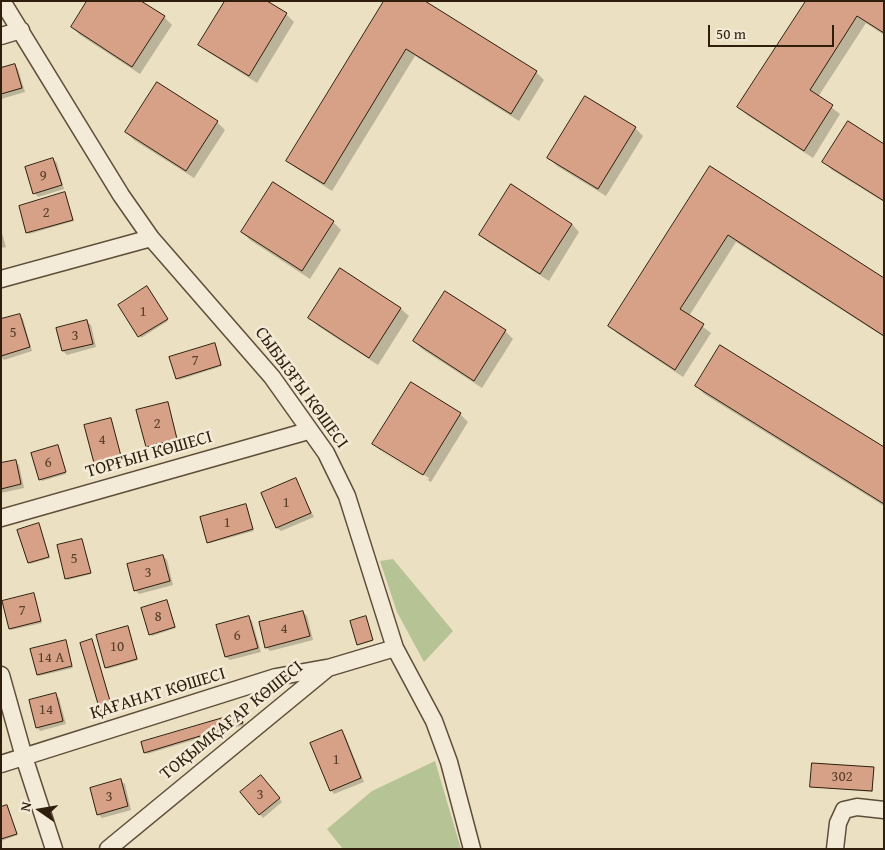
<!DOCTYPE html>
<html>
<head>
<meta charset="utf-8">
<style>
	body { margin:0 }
	#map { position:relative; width:885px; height:850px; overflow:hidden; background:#ece0c2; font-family:"Gentium Book Plus",serif }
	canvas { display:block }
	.frame { position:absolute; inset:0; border:2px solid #2e1e0b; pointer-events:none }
	.north { position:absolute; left:15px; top:785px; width:50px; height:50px; -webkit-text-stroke:4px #f3ebd7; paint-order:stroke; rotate:283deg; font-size:14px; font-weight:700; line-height:20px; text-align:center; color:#2e1e0b }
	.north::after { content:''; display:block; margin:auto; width:18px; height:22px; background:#2e1e0b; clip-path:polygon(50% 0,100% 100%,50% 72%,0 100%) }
	.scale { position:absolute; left:708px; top:25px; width:126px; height:22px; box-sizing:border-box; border:2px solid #2e1e0b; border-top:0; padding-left:6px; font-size:15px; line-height:18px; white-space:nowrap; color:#2e1e0b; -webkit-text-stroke:4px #f3ebd7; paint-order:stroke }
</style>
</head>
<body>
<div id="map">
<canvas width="885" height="850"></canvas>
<div class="frame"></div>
<div class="north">N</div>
<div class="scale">50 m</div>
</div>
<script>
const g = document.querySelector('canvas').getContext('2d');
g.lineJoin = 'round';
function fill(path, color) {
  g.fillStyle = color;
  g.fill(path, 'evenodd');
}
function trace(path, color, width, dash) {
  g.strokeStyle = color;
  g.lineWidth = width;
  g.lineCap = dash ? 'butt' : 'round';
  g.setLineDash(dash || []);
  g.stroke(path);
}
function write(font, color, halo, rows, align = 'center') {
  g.font = font + ' "Gentium Book Plus",serif';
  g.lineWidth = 5;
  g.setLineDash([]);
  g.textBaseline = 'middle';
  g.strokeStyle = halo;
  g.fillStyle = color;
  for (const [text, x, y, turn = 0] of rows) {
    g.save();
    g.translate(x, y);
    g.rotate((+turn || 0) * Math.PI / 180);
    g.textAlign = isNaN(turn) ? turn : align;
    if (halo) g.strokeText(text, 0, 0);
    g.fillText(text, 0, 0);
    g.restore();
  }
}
fill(new Path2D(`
	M393,559L453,631L424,662L397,612L380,561Z
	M435,761L461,849H343L327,829L372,791Z`), '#b5c395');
fill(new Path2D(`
	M265,1L286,14L294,22L257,83L208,52L200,44Z
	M386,1L536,72L544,80L519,121L415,56L332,191L296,168L288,160Z
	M807,1H884V35L866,23L818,97L840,114L813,158L747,115L739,107Z
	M164,17L172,25L140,74L80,35L72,27Z
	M14,65L18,69L25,92L1,99V69Z
	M217,122L225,130L194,178L134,140L126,132Z
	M635,128L643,136L606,196L557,166L549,158Z
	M884,145V202L832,170L824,162Z
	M53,159L57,163L64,189L38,197L35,193Z
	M711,168L884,280V337L736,242L689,316L711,333L683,377L618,334L610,326Z
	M65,194L74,221L29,234L28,233Z
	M333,222L341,230L310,279L250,240L242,232Z
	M572,224L579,232L549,281L488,242L480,234Z
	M1,230L6,247L1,248Z
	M147,288L168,321L141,338L120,305Z
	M445,293L505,331L513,339L482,388L422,349L414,341Z
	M401,309L409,316L378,365L318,326L310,318Z
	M19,315L23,319L32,351L4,360L1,357V321Z
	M87,322L91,325L96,347L67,355L63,351L58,329Z
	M216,346L222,366L179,380L177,378Z
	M696,386L884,449V506L704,394Z
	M167,403L178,440L149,448L147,446Z
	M460,414L468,422L431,482L382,452L374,444ZM381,448L429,478L428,480L381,451Z
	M110,419L121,458L96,464L85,426Z
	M59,448L66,474L42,481L40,479Z
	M15,461L19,465L24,488L1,493V465Z
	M295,480L314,517L281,531L277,528Z
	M247,507L254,531L210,543L208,542Z
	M39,525L50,558L30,564L19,531Z
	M82,540L91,574L68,580L66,578Z
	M163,556L167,560L173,585L139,594L135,590Z
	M34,595L42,623L11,630L10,628Z
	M167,601L176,628L152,636L150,634Z
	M303,612L307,616L313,640L270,651L266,647Z
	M248,617L252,621L261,652L230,660L226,657Z
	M367,619L373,641L359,645L358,644Z
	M128,628L138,660L108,669L106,667Z
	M92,640L113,712L103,715L102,714Z
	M65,642L73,668L39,676L38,675Z
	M55,695L59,698L66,724L40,731L37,727Z
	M241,715L244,725L147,754L146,753Z
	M342,732L345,735L364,782L334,794L331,790Z
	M873,769V792L811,787Z
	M265,780L282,802L263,818L260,814Z
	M121,781L125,784L131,810L102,818L98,814Z
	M1,808H8L18,835L1,841Z`), '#0003');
const building = new Path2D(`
	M87,1H141L165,16L132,67L71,27Z
	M225,1H267L287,13L249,76L198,45Z
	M384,1H425L537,71L511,114L406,49L324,184L286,161Z
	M806,1H884V33L857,16L810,90L833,105L804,151L737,107Z
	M15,64L22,88L1,94V68Z
	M157,82L218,121L186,171L125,132Z
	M585,96L636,127L598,189L547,158Z
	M848,121L884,144V201L822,162Z
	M53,158L62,185L33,194L25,167Z
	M710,166L884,278V336L728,235L680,309L704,324L675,370L608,326Z
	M273,182L334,221L302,271L241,232Z
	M511,184L572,224L540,274L479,235Z
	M65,192L73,220L26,233L19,206Z
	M340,268L401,308L369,358L308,318Z
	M147,286L168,319L138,337L118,305Z
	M445,291L506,330L474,381L413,341Z
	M20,314L30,347L1,356V319Z
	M87,320L93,344L62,351L56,328Z
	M215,343L221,365L176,379L169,357Z
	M720,345L884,447V504L695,386Z
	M411,382L461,413L423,475L372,444Z
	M168,402L177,439L146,447L136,410Z
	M111,418L121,456L94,463L84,425Z
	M58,445L66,472L39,480L31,453Z
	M16,460L21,484L1,489V463Z
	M296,478L311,513L276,528L261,493Z
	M246,504L253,529L207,543L200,517Z
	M39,523L49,557L28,563L17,530Z
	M82,539L91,573L65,579L57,545Z
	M163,555L170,581L134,591L127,564Z
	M34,593L41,621L9,629L2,601Z
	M167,600L175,627L149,635L141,608Z
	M303,611L310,636L265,648L259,622Z
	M249,616L258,648L225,657L216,625Z
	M366,616L373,640L357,645L350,621Z
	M128,626L137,659L105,668L96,635Z
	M92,639L113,711L101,714L80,643Z
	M66,640L72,666L37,675L30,649Z
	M56,693L63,721L36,728L29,700Z
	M240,713L243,723L144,753L141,742Z
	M342,730L361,778L330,791L310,743Z
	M812,763L874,767L872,791L810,787Z
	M261,775L280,798L259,815L240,792Z
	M121,779L128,806L97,815L90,788Z
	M7,805L17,834L1,839V807Z`);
fill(building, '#d7a188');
trace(building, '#2e1e0b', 1);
const minor = new Path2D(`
	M2,1L121,195L151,238L272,377L326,453L347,496L395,648L434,721L449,762L472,849
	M1,36L21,30
	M1,279L151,238
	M1,518L308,431
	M1,675L24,757L54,849
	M1,764L276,677L326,668
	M108,849L328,668L395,648
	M835,849L838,823L844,810L857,807L884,810`);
trace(minor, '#5e4e39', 19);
trace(minor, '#f3ebd7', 16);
write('15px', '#583f2a', null, [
	["9",43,176],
	["2",46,213],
	["1",143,312],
	["5",13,333],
	["3",75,336],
	["7",195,361],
	["2",157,424],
	["4",102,440],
	["6",48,463],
	["1",286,503],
	["1",227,523],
	["5",74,559],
	["3",148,573],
	["7",22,611],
	["8",158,617],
	["4",284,629],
	["6",237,636],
	["10",117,647],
	["14 А",51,658],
	["14",46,710],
	["1",336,760],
	["302",842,777],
	["3",260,795],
	["3",109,797]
]);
write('18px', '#2e1e0b', '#f3ebd7', [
	["СЫБЫЗҒЫ КӨШЕСІ",301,388,54],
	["ТОРҒЫН КӨШЕСІ",149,455,-16],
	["ҚАҒАНАТ КӨШЕСІ",158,694,-17],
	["ТОҚЫМҚАҒАР КӨШЕСІ",232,721,-39]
]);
</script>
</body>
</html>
